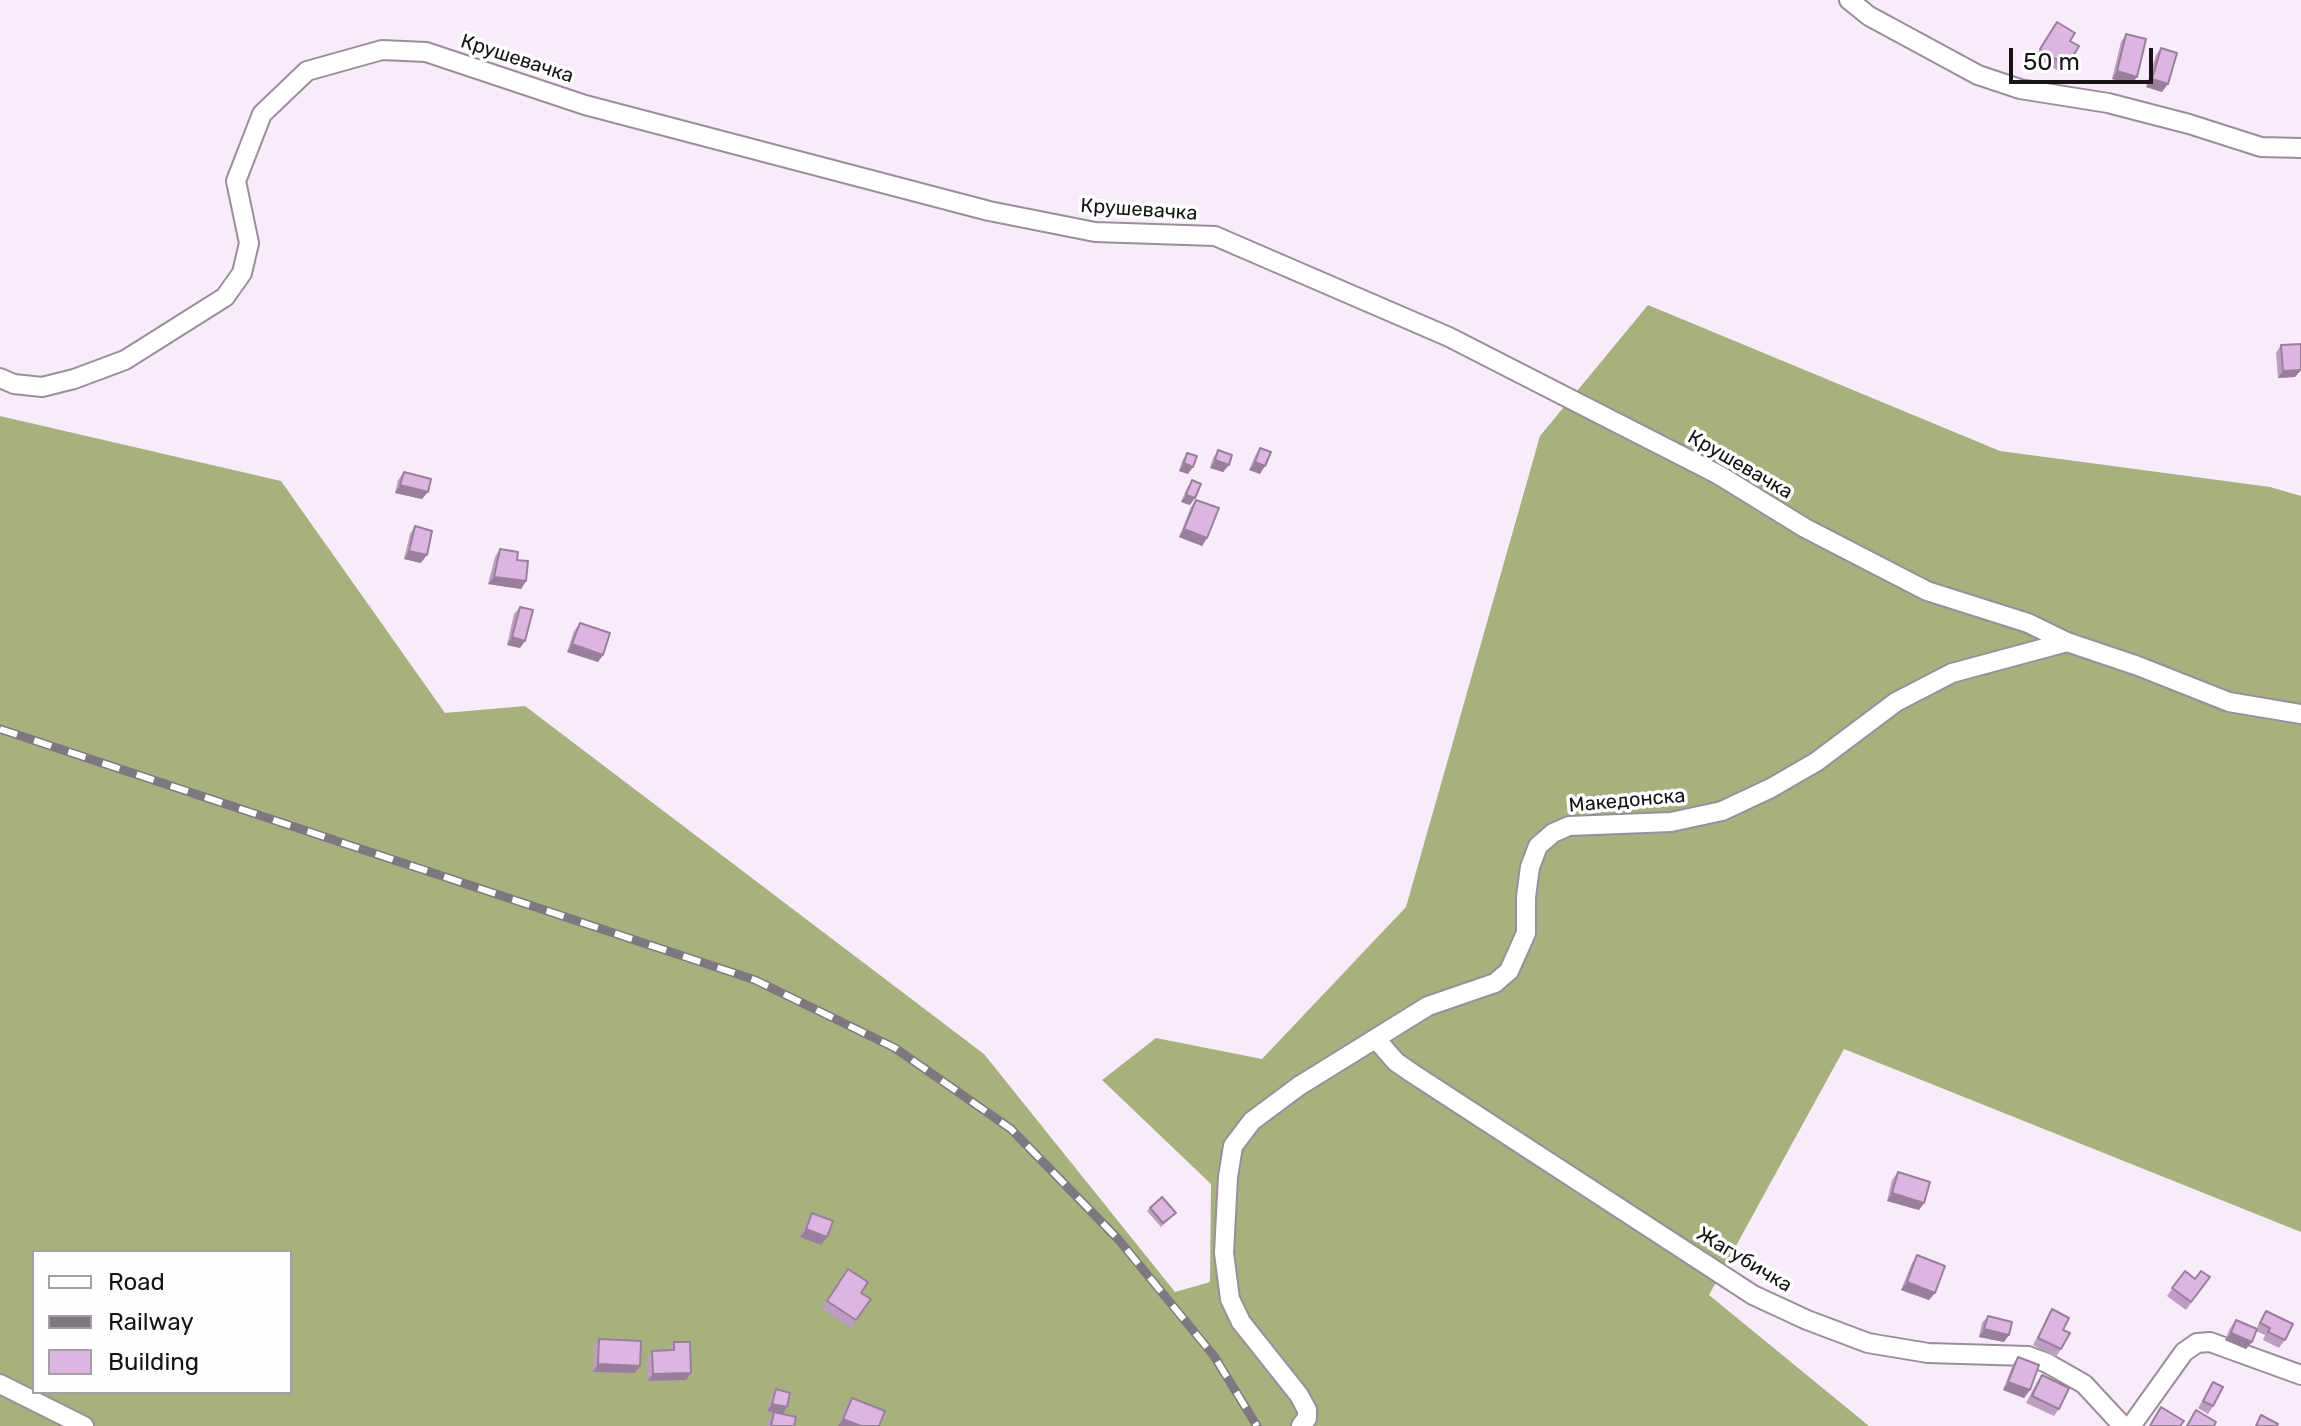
<!DOCTYPE html>
<html>
<head>
<meta charset="utf-8">
<style>
	body { margin:0 }
	#map { position:relative; width:2301px; height:1426px; overflow:hidden; background:#f9ecfa; font-family:Rubik,sans-serif }
	canvas { display:block }
	.legend { position:absolute; left:32px; top:1250px; width:260px; height:144px; box-sizing:border-box; background:#fefefe; border:2px solid #a2a0a2; margin:0; padding:10px 14px; list-style:none; font-size:24px; color:#171317 }
	.legend li { display:flex; align-items:center; gap:16px; height:40px }
	.legend b { width:40px; border:2px solid #a2a0a2 }
	.scale { position:absolute; left:2009px; top:48px; width:144px; height:36px; box-sizing:border-box; border:4px solid #171317; border-top:0; padding-left:10px; font-size:24px; line-height:28px; white-space:nowrap; color:#171317; -webkit-text-stroke:6px #fefefe; paint-order:stroke }
</style>
</head>
<body>
<div id="map">
<canvas width="2301" height="1426"></canvas>
<ul class="legend">
<li><b style="height:10px;background:#fff"></b>Road</li>
<li><b style="height:10px;background:#7f7780"></b>Railway</li>
<li><b style="height:22px;background:#dcb6e0"></b>Building</li>
</ul>
<div class="scale">50 m</div>
</div>
<script>
const g = document.querySelector('canvas').getContext('2d');
g.lineJoin = 'round';
function fill(path, color) {
  g.fillStyle = color;
  g.fill(path, 'evenodd');
}
function trace(path, color, width, dash) {
  g.strokeStyle = color;
  g.lineWidth = width;
  g.lineCap = dash ? 'butt' : 'round';
  g.setLineDash(dash || []);
  g.stroke(path);
}
function write(font, color, halo, rows, align = 'center') {
  g.font = font + ' Rubik,sans-serif';
  g.lineWidth = 7;
  g.setLineDash([]);
  g.textBaseline = 'middle';
  g.strokeStyle = halo;
  g.fillStyle = color;
  for (const [text, x, y, turn = 0] of rows) {
    g.save();
    g.translate(x, y);
    g.rotate((+turn || 0) * Math.PI / 180);
    g.textAlign = isNaN(turn) ? turn : align;
    if (halo) g.strokeText(text, 0, 0);
    g.fillText(text, 0, 0);
    g.restore();
  }
}
fill(new Path2D(`
	M1648,305L2000,451L2270,487L2301,496V1232L1844,1049L1709,1295L1869,1426H0V416L281,481L445,713L525,706L984,1054L1175,1292L1210,1282L1211,1184L1102,1080L1156,1038L1262,1059L1406,907L1540,436ZM34,1252H290V1392H34Z`), '#a7b17e');
const minor = new Path2D(`
	M1849,0L1869,16L1978,75L2020,89L2108,103L2189,124L2261,147L2301,148
	M0,378L14,384L42,387L74,379L125,360L225,297L242,273L249,243L236,181L262,114L307,71L382,50L426,52L585,105L989,211L1095,232L1215,236L1449,337L1719,475L1805,528L1927,591L2028,623L2067,642L2138,666L2229,702L2301,714
	M1376,1039L1396,1062L1412,1073L1753,1295L1807,1320L1868,1343L1928,1353L2028,1356L2047,1363L2084,1384L2123,1426
	M0,1384L84,1426
	M1301,1426L1307,1418V1410L1299,1395L1241,1322L1230,1299L1224,1253L1228,1177L1233,1146L1252,1121L1299,1086L1428,1006L1495,983L1509,971L1526,933V897L1530,867L1538,846L1553,833L1569,826L1671,822L1722,811L1771,788L1816,762L1896,702L1952,673L2067,642
	M2131,1426L2184,1352L2197,1343L2210,1342L2301,1375`);
trace(minor, '#9a8e9b', 22);
trace(minor, '#fff', 18);
const rail = new Path2D(`
	M0,729L755,980L895,1048L1011,1129L1118,1239L1214,1356L1257,1426`);
trace(rail, '#7f7780', 9);
trace(rail, '#fefefe', 6, [18]);
fill(new Path2D(`
	M2057,22L2070,41L2079,46L2062,73L2035,57Z
	M2126,34L2132,84L2112,79L2121,42Z
	M2161,48L2162,92L2146,87L2156,55Z
	M2281,345L2301,370L2295,377L2278,378L2276,353Z
	M1260,448V474L1249,470L1255,456Z
	M1218,450L1229,465L1223,472L1210,468L1213,458Z
	M1187,453L1188,474L1179,471L1182,461Z
	M404,472L422,499L395,493L398,480Z
	M1192,480L1190,505L1181,502L1187,488Z
	M1196,500L1207,538L1202,546L1179,537L1191,507Z
	M415,526L421,563L404,559L410,534Z
	M500,549L517,560L526,581L521,589L488,584L495,557Z
	M520,607V648L507,645L514,614Z
	M580,623L603,655L598,662L567,652L574,631Z
	M1898,1172L1924,1203L1919,1210L1887,1201L1892,1180Z
	M1150,1208L1176,1213L1161,1227L1147,1211Z
	M812,1213L821,1245L800,1237L807,1220Z
	M1917,1255L1935,1293L1929,1300L1901,1290L1912,1263Z
	M848,1269L861,1293L871,1299L851,1328L821,1308Z
	M2185,1271L2195,1279L2210,1277L2186,1310L2167,1296Z
	M2052,1309L2063,1330L2061,1349L2056,1357L2033,1345Z
	M2266,1311L2285,1340L2279,1348L2263,1340L2265,1335L2256,1331L2252,1342L2246,1349L2225,1340L2230,1328L2236,1320L2256,1329Z
	M1988,1316L2004,1342L1979,1337L1982,1323Z
	M599,1339L640,1366L635,1373L593,1372L594,1347Z
	M674,1342L686,1380L647,1381V1358L652,1351H669Z
	M2018,1357L2030,1390L2024,1398L2003,1390L2013,1364Z
	M2042,1375L2059,1409L2054,1416L2026,1403L2037,1382Z
	M2213,1382V1406L2208,1414L2198,1408Z
	M776,1389L787,1407L782,1414L794,1426H767L769,1420L774,1413L767,1411L771,1397Z
	M852,1398L879,1426H838L846,1406Z`), '#bd9dc1');
fill(new Path2D(`
	M2117,71L2137,77L2132,84L2112,79Z
	M2152,79L2168,84L2162,92L2146,87Z
	M2301,370L2295,377L2278,378L2283,371Z
	M1215,460L1229,465L1223,472L1210,468Z
	M1255,462L1265,466L1260,474L1249,470Z
	M1184,463L1193,467L1188,474L1179,471Z
	M400,485L428,492L422,499L395,493Z
	M1186,495L1195,498L1190,505L1181,502Z
	M1184,529L1207,538L1202,546L1179,537Z
	M409,551L427,555L421,563L404,559Z
	M494,577L526,581L521,589L488,584Z
	M512,637L525,641L520,648L507,645Z
	M572,644L603,655L598,662L567,652Z
	M1892,1193L1924,1203L1919,1210L1887,1201Z
	M806,1229L827,1237L821,1245L800,1237Z
	M1907,1282L1935,1293L1929,1300L1901,1290Z
	M1984,1329L2009,1335L2004,1342L1979,1337Z
	M2231,1333L2252,1342L2246,1349L2225,1340Z
	M598,1364L640,1366L635,1373L593,1372Z
	M691,1373L686,1380L647,1381L653,1374Z
	M2008,1382L2030,1390L2024,1398L2003,1390Z
	M772,1404L787,1407L782,1415L767,1411Z
	M843,1419L861,1426H838Z`), '#9a7f9d');
const building = new Path2D(`
	M2057,22L2075,33L2070,41L2079,46L2067,66L2040,49Z
	M2126,34L2146,39L2137,77L2117,71Z
	M2161,48L2177,53L2168,84L2152,79Z
	M2301,344V370L2283,371L2281,345Z
	M1260,448L1271,452L1265,466L1255,462Z
	M1218,450L1232,455L1229,465L1215,460Z
	M1187,453L1197,456L1193,467L1184,463Z
	M404,472L431,479L428,492L400,485Z
	M1192,480L1201,484L1195,498L1186,495Z
	M1196,500L1219,508L1207,538L1184,529Z
	M415,526L432,531L427,555L409,551Z
	M500,549L518,552L517,560L528,561L526,581L494,577Z
	M520,607L533,610L525,641L512,637Z
	M580,623L610,633L603,655L572,644Z
	M1898,1172L1930,1182L1924,1203L1892,1193Z
	M1162,1197L1176,1213L1163,1223L1150,1208Z
	M812,1213L833,1221L827,1237L806,1229Z
	M1917,1255L1945,1266L1935,1293L1907,1282Z
	M848,1269L868,1282L861,1293L871,1299L856,1320L827,1301Z
	M2185,1271L2195,1279L2201,1271L2210,1277L2191,1302L2172,1288Z
	M2052,1309L2069,1318L2063,1330L2070,1333L2061,1349L2038,1338Z
	M2266,1311L2293,1324L2285,1340L2268,1332L2270,1328L2260,1323Z
	M1988,1316L2012,1322L2009,1335L1984,1329Z
	M2236,1320L2257,1329L2252,1342L2231,1333Z
	M599,1339L641,1341L640,1366L598,1364Z
	M674,1342H690L691,1373L653,1374L652,1351L674,1350Z
	M2018,1357L2039,1365L2030,1390L2008,1382Z
	M2042,1375L2069,1388L2059,1409L2032,1396Z
	M2213,1382L2223,1387L2213,1406L2203,1401Z
	M776,1389L790,1393L787,1407L772,1404Z
	M852,1398L885,1411L879,1426H861L843,1419Z
	M2161,1407L2184,1421L2180,1426H2150Z
	M2196,1410L2216,1422L2214,1426H2187Z
	M774,1412L796,1417L794,1426H771Z
	M2261,1415L2278,1424L2277,1426H2256Z`);
fill(building, '#dcb6e0');
trace(building, '#9a7f9d', 2);
write('20px', '#171317', '#fefefe', [
	["Крушевачка",517,59,18],
	["Крушевачка",1139,210,4],
	["Крушевачка",1740,465,30],
	["Македонска",1627,801,-5],
	["Жагубичка",1744,1260,31]
]);
</script>
</body>
</html>
